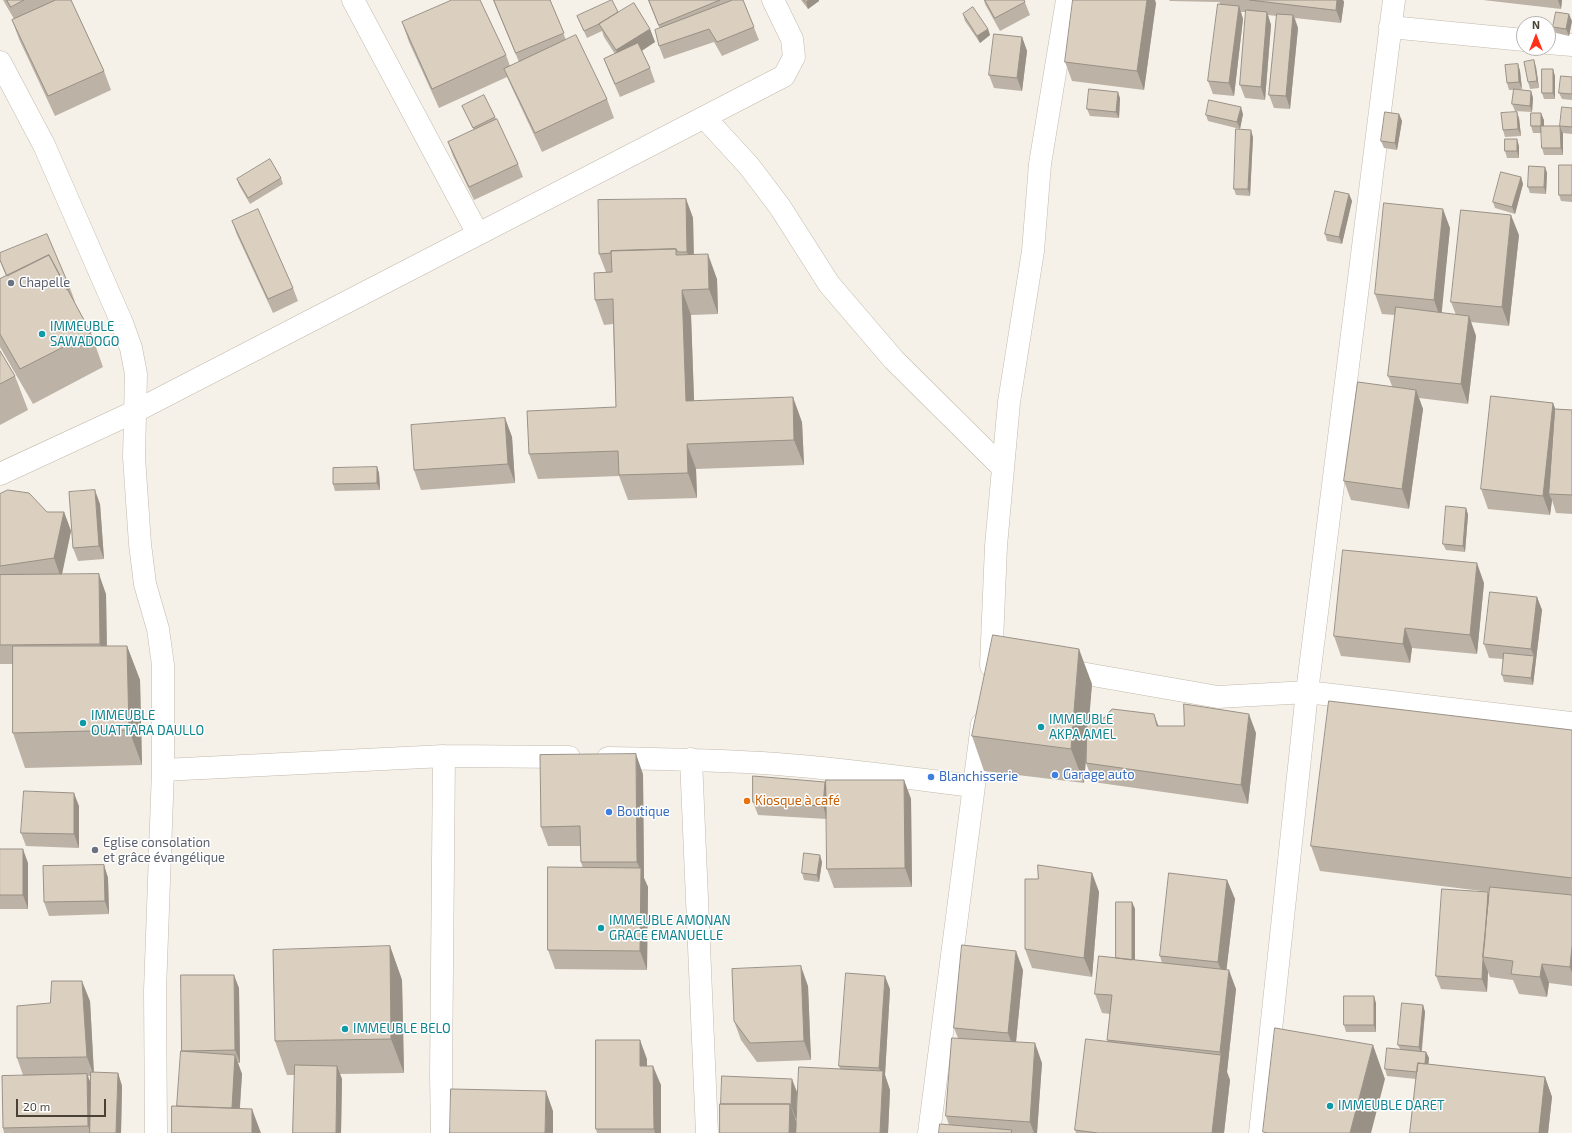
<!DOCTYPE html>
<html>
<head>
<meta charset="utf-8">
<style>
	body { margin:0 }
	#map { position:relative; width:1572px; height:1133px; overflow:hidden; background:#f5f1e9; font-family:"Exo 2",sans-serif }
	canvas { display:block }
	.north { position:absolute; left:1516px; top:16px; width:40px; height:40px; box-sizing:border-box; background:#fff; border:1px solid #b7b3af; border-radius:50%; rotate:0deg; font-size:11px; font-weight:700; line-height:16px; text-align:center; color:#4a4136 }
	.north::after { content:''; display:block; margin:auto; width:14px; height:18px; background:#ff3016; clip-path:polygon(50% 0,100% 100%,50% 72%,0 100%) }
	.scale { position:absolute; left:16px; top:1099px; width:90px; height:18px; box-sizing:border-box; border:2px solid #4a4136; border-top:0; padding-left:5px; font-size:12px; line-height:14px; white-space:nowrap; color:#4a4136; -webkit-text-stroke:3px #fff; paint-order:stroke }
</style>
</head>
<body>
<div id="map">
<canvas width="1572" height="1133"></canvas>
<div class="north">N</div>
<div class="scale">20 m</div>
</div>
<script>
const g = document.querySelector('canvas').getContext('2d');
g.lineJoin = 'round';
function trace(path, color, width, dash) {
  g.strokeStyle = color;
  g.lineWidth = width;
  g.lineCap = dash ? 'butt' : 'round';
  g.setLineDash(dash || []);
  g.stroke(path);
}
function fill(path, color) {
  g.fillStyle = color;
  g.fill(path, 'evenodd');
}
function write(font, color, halo, rows, align = 'center') {
  g.font = font + ' "Exo 2",sans-serif';
  g.lineWidth = 3;
  g.setLineDash([]);
  g.textBaseline = 'middle';
  g.strokeStyle = halo;
  g.fillStyle = color;
  for (const [text, x, y, turn = 0] of rows) {
    g.save();
    g.translate(x, y);
    g.rotate((+turn || 0) * Math.PI / 180);
    g.textAlign = isNaN(turn) ? turn : align;
    if (halo) g.strokeText(text, 0, 0);
    g.fillText(text, 0, 0);
    g.restore();
  }
}
const street = new Path2D(`
	M353,0L478,234
	M1390,27L1524,40
	M1548,43L1572,45
	M0,62L44,145L122,323L131,348L136,374L134,457L140,544L145,584L158,629L163,665V770L155,991L156,1133
	M704,117L749,166L780,207L829,284L894,360L1003,468
	M0,474L134,412L784,76L794,57L792,39L773,0
	M991,666L996,546L1009,402L1033,251L1040,164L1067,0
	M1058,669L1218,697L1307,692L1572,723
	M608,758C664,759 721,760 777,764C843,769 908,778 973,786
	M691,759L707,1133
	M163,770L444,756L569,757
	M442,1133L441,1075L444,756
	M929,1133L982,724
	M1260,1133L1307,692L1394,0`);
trace(street, '#c2b9aa', 23);
trace(street, '#fff', 22);
fill(new Path2D(`
	M3,0H71L104,71L111,90L55,116L19,39L12,20L14,19Z
	M493,0H550L566,40L607,99L614,118L542,152L512,88L507,77L439,108L409,42L402,22L506,55L510,66L519,62Z
	M648,0H743L759,40L722,56L714,42L664,59L659,46L660,29Z
	M801,0H819V1L808,9Z
	M984,0H1024L1030,15L1000,31L985,4Z
	M1169,0H1343L1344,2L1341,23L1295,18L1298,28L1290,109L1274,108L1269,95L1277,16L1268,15L1271,25L1265,100L1245,98L1240,85L1246,12H1241L1243,19L1234,96L1213,94L1208,81L1220,4L1219,1V2L1170,1Z
	M1483,0H1562L1561,9Z
	M1156,3L1144,90L1072,81L1065,62Z
	M618,12L650,29L655,42L642,51L650,68L655,82L620,97L609,72L604,59L615,54L604,37L602,31L587,38L577,16Z
	M963,14L988,29L990,35L980,43L965,21Z
	M1572,21L1569,36L1556,33L1553,27Z
	M1022,37L1027,51L1022,91L994,88L989,75Z
	M1518,64L1520,71L1522,89H1516L1531,91L1533,98L1532,112L1515,111L1512,104L1514,90H1509L1507,83Z
	M1536,67L1539,88L1530,89L1528,82Z
	M1555,76V99H1544L1542,93Z
	M1572,77V100L1562,99L1559,93Z
	M1120,98L1119,118L1090,116L1087,109Z
	M462,106L495,117L518,164L523,177L474,200L453,156L448,142L474,130Z
	M1572,108V134L1563,133L1560,126Z
	M1243,114L1240,129L1208,121L1206,115Z
	M1399,114L1402,121L1397,150L1384,148L1381,141Z
	M1519,118L1521,136L1505,137L1503,130Z
	M1544,120V126L1563,133V155H1544L1542,148V133H1533L1531,126Z
	M1253,137L1250,196L1236,195L1234,189Z
	M1519,146V158H1507L1505,151Z
	M1572,165V202L1561,201L1559,195Z
	M1545,167L1547,173L1546,194L1530,193L1528,187Z
	M1521,177L1523,184L1515,214L1495,208L1493,202Z
	M281,178L283,184L250,204L239,185L237,179Z
	M1349,194L1352,201L1342,244L1327,241L1325,234Z
	M686,199L693,218L694,254L717,279L718,314L691,315L694,401L802,422L804,465L696,469L697,498L628,500L619,476L538,479L529,454L616,407L613,324L604,325L595,300L606,272L599,254Z
	M232,221L293,288L298,301L273,313L237,235Z
	M1450,228L1441,313L1456,315L1451,302L1519,235L1509,326L1471,322L1476,336L1468,404L1419,398L1423,409L1409,509L1351,500L1344,481L1392,386L1388,376L1395,315L1382,314L1375,294Z
	M0,253L70,288L75,302H74L91,333L103,367L33,404L0,347V279L6,276L0,261Z
	M0,351L15,376L28,410L0,425Z
	M1553,403L1555,409L1572,410V514L1556,513L1552,500L1550,515L1488,509L1481,489Z
	M505,418L512,437L515,483L421,490L414,470Z
	M377,467L379,473L380,490L335,491L333,484Z
	M0,494L47,512H64L71,531L62,575L106,594L107,646H127L140,680L142,765L25,768L13,733V664H0Z
	M100,504L104,559L78,561L73,548Z
	M1466,508L1468,515L1465,552L1446,550L1443,544Z
	M1484,583L1477,654L1412,648L1410,663L1341,656L1334,636Z
	M1537,597L1542,610L1533,685L1504,682L1502,675L1503,659L1489,658L1484,644Z
	M1092,684L1088,721L1256,733L1248,804L1093,782L1086,763L1087,744L1084,783L984,771L972,736Z
	M1572,730V986L1549,983L1547,997L1519,994L1513,980L1490,977L1488,972L1487,992L1441,989L1436,976L1488,892L1489,896L1490,892L1320,871L1311,846Z
	M643,774L644,878L648,887L647,970L555,969L548,950L583,868L581,862L580,846H548L541,827Z
	M904,780L911,799L912,887L834,888L827,869V819L758,815L753,802L825,782L826,786Z
	M79,806V848L26,846L21,833Z
	M0,849L28,863V909H0Z
	M822,862L819,882L804,880L802,873Z
	M104,865L108,878L109,914L49,916L44,902Z
	M1092,873L1099,892L1092,977L1032,968L1025,949L1038,879Z
	M1227,880L1235,899L1226,970L1236,989L1227,1072L1230,1080L1224,1133H1076L1075,1130L1108,1041L1110,1014L1102,1013L1095,994L1116,958L1132,902L1135,909V960L1162,963L1160,956Z
	M390,946L402,980L404,1073L340,1074L342,1079L341,1133H293L295,1075H287L275,1041Z
	M1023,970L1016,1042L1042,1063L1037,1133H939L949,1125L946,1116L958,1038L954,1028Z
	M808,986L811,1060L757,1062L741,1040L734,1021Z
	M239,988L240,1063H238L242,1074L240,1108L177,1106L182,1051Z
	M890,989L885,1075L890,1090L888,1133H720L797,1092L796,1119H795L796,1123L840,1069L839,1066Z
	M90,1001L94,1073H118L122,1086L121,1133H4L3,1128L23,1075L17,1058ZM88,1076H91V1084Z
	M1376,1003V1032H1346L1344,1025Z
	M1423,1005L1425,1012L1422,1051L1426,1052L1429,1058L1428,1064L1545,1077L1552,1097L1548,1133H1410L1416,1079L1387,1076L1385,1069L1400,1049L1398,1045Z
	M647,1059V1066L661,1085V1133H597L596,1129Z`), '#bcb2a5');
fill(new Path2D(`
	M809,0H819V1L808,9L806,2Z
	M1147,0H1155L1156,3L1144,90L1137,71Z
	M1337,0H1343L1344,2L1341,23L1336,10Z
	M1558,0H1562L1561,9Z
	M1239,6L1243,19L1234,96L1229,83Z
	M1267,12L1271,25L1265,100L1261,87Z
	M1569,14L1572,21L1569,36L1566,29Z
	M1293,15L1298,28L1290,109L1286,96Z
	M650,29L655,42L621,64L616,50Z
	M988,29L990,35L980,43L977,36Z
	M1022,37L1027,51L1022,91L1017,78Z
	M1534,60L1536,67L1539,88L1537,81Z
	M1518,64L1520,71L1522,89L1519,82Z
	M1553,69L1555,76V99L1553,93Z
	M1531,91L1533,98L1532,112L1530,106Z
	M1118,92L1120,98L1119,118L1116,112Z
	M1241,107L1243,114L1240,129L1237,122Z
	M1517,112L1519,118L1521,136L1518,129Z
	M1541,113L1544,120V133L1541,126Z
	M1399,114L1402,121L1397,150L1395,143Z
	M1560,126L1563,133V155L1561,148Z
	M1251,130L1253,137L1250,196L1248,189Z
	M1517,139L1519,146V158L1517,151Z
	M1545,167L1547,173L1546,194L1544,187Z
	M1521,177L1523,184L1515,214L1512,207Z
	M1349,194L1352,201L1342,244L1339,237Z
	M686,199L693,218L694,271L687,252Z
	M1443,209L1450,228L1441,320L1434,300Z
	M1511,215L1519,235L1509,326L1502,307Z
	M708,254L717,279L718,314L709,289Z
	M682,290L691,315L695,426L686,401Z
	M1469,316L1476,336L1468,404L1461,384Z
	M1416,390L1423,409L1409,509L1402,489Z
	M793,397L802,422L804,465L794,440Z
	M1553,403L1560,422L1549,494L1552,500L1550,515L1543,496Z
	M505,418L512,437L515,483L508,464Z
	M687,444L696,469L697,498L688,473Z
	M377,467L379,473L380,490L377,483Z
	M95,490L100,504L104,559L99,546Z
	M1466,508L1468,515L1465,552L1463,546Z
	M64,512L71,531L61,578L54,558Z
	M1477,563L1484,583L1477,654L1470,635Z
	M99,574L106,594L107,663L100,644Z
	M1537,597L1542,610L1533,685L1531,678L1534,656L1531,649Z
	M1405,628L1412,648L1410,663L1403,644Z
	M127,646L140,680L142,765L129,730Z
	M1079,649L1092,684L1084,783L1071,749Z
	M1154,714L1161,733L1157,726Z
	M1249,714L1256,733L1248,804L1241,785Z
	M636,754L643,774L644,878L648,887L647,970L640,951L641,871L637,862Z
	M904,780L911,799L912,887L905,868Z
	M825,782L830,795L827,819L823,806Z
	M74,793L79,806V848L74,834Z
	M23,849L28,863V909L23,895Z
	M820,855L822,862L819,882L817,875Z
	M104,865L108,878L109,914L105,901Z
	M1092,873L1099,892L1092,977L1084,958Z
	M1227,880L1235,899L1225,982L1218,962Z
	M1488,892L1493,905L1483,958Z
	M1132,902L1135,909V969L1132,963Z
	M390,946L402,980L404,1073L391,1039Z
	M1572,946V973L1570,967Z
	M1016,951L1023,970L1015,1052L1008,1033Z
	M1483,959L1488,972L1487,992L1482,979Z
	M1542,964L1549,983L1547,997L1540,977Z
	M801,966L808,986L811,1060L804,1041Z
	M1229,970L1236,989L1227,1072L1230,1080L1224,1133H1212L1221,1055L1220,1052Z
	M234,975L239,988L240,1063L235,1050Z
	M885,976L890,989L885,1075L890,1090L888,1133H880L883,1078L879,1068Z
	M82,981L90,1001L94,1076L87,1057Z
	M1374,996L1376,1003V1032L1374,1025Z
	M1423,1005L1425,1012L1421,1054L1419,1047Z
	M640,1040L647,1059V1086L640,1066Z
	M1035,1043L1042,1063L1037,1133H1034L1030,1122Z
	M1373,1045L1385,1079L1371,1133H1350Z
	M1426,1052L1429,1058L1427,1080L1424,1073Z
	M235,1055L242,1074L238,1133L231,1122Z
	M337,1066L342,1079L341,1133H336Z
	M653,1066L661,1085V1133H655L654,1129Z
	M118,1073L122,1086L121,1133H116Z
	M87,1074L95,1094L91,1133L88,1126Z
	M1545,1077L1552,1097L1548,1133H1539Z
	M792,1079L797,1092L796,1119L791,1106Z
	M546,1091L553,1111V1133H545Z
	M790,1104L797,1124L796,1133H789Z
	M252,1109L261,1133H252Z`), '#999186');
const building = new Path2D(`
	M7,0H24L11,7Z
	M56,0H71L104,71L48,96L12,20Z
	M452,0H480L506,55L432,89L402,22Z
	M494,0H550L564,33L516,53Z
	M612,0L618,12L599,24L584,31L577,16Z
	M649,0H720L659,25Z
	M733,0H743L754,27L717,42L709,29L659,46L655,30Z
	M804,0H809L806,2Z
	M985,0H1024L1025,2L995,18Z
	M1073,0H1147L1137,71L1065,62Z
	M1250,0H1337L1336,10Z
	M634,3L650,29L616,50L599,24Z
	M1218,4L1239,6L1229,83L1208,81Z
	M973,7L988,29L977,36L963,14Z
	M1246,10L1267,12L1261,87L1240,85Z
	M1556,12L1569,14L1566,29L1553,27Z
	M1277,14L1293,15L1286,96L1269,95Z
	M994,34L1022,37L1017,78L989,75Z
	M576,35L607,99L535,133L504,69Z
	M638,43L650,68L615,84L604,59Z
	M1534,60L1537,81L1528,82L1524,62Z
	M1518,64L1519,82L1507,83L1505,65Z
	M1542,69H1553V93H1542Z
	M1561,76L1572,77V94L1559,93Z
	M1089,89L1118,92L1116,112L1087,109Z
	M1514,89L1531,91L1530,106L1512,104Z
	M484,95L495,117L473,128L462,106Z
	M1209,100L1241,107L1237,122L1206,115Z
	M1562,107L1572,108V127L1560,126Z
	M1385,112L1399,114L1395,143L1381,141Z
	M1517,112L1518,129L1503,130L1501,113Z
	M1531,113H1541V126H1531Z
	M497,119L518,164L469,187L448,142Z
	M1541,126H1560L1561,148H1542Z
	M1236,129L1251,130L1248,189H1234Z
	M1505,139H1517V151H1505Z
	M270,159L281,178L248,198L237,179Z
	M1559,165H1572V195H1559Z
	M1529,166L1545,167L1544,187H1528Z
	M1501,172L1521,177L1512,207L1493,202Z
	M1335,191L1349,194L1339,237L1325,234Z
	M686,199L687,252H678L676,249L611,251V253L599,254L598,200Z
	M1384,203L1443,209L1434,300L1375,294Z
	M258,209L293,288L268,299L232,221Z
	M1461,210L1511,215L1502,307L1451,302Z
	M47,234L70,288L67,290L49,255L7,276L0,260V253Z
	M676,249V255L708,254L709,289L682,290L686,401L793,397L794,440L687,444L688,473L619,475L618,451L529,454L527,411L616,407L613,299L595,300L594,273L612,272L611,251Z
	M49,255L91,333L20,369L0,334V279Z
	M1396,307L1469,316L1461,384L1388,376Z
	M0,351L15,376L0,384Z
	M1358,382L1416,390L1402,489L1344,481Z
	M1491,396L1553,403L1543,496L1481,489Z
	M1555,409L1572,410V495L1549,494Z
	M505,418L508,464L414,470L411,425Z
	M377,467V483L333,484V468Z
	M8,490L29,493L47,512H64L54,558L0,566V494Z
	M95,490L99,546L73,548L69,492Z
	M1446,506L1466,508L1463,546L1443,544Z
	M1343,550L1477,563L1470,635L1405,628L1403,644L1334,636Z
	M99,574L100,644L0,645V575Z
	M1490,592L1537,597L1531,649L1484,644Z
	M993,635L1079,649L1071,749L972,736Z
	M13,646H127L129,730L13,733Z
	M1504,653L1534,656L1531,678L1502,675Z
	M1329,701L1572,730V878L1311,846Z
	M1184,704L1249,714L1241,785L1086,763L1087,721L1104,718L1112,709L1154,714L1157,726H1184Z
	M636,754L637,862H581L580,826L541,827L540,755Z
	M753,776L825,782L823,806L753,802Z
	M826,780H904L905,868L827,869Z
	M24,791L74,793V834L21,833Z
	M0,849H23V895H0Z
	M804,853L820,855L817,875L802,873Z
	M104,865L105,901L44,902L43,866Z
	M1038,865L1092,873L1084,958L1025,949V879H1038Z
	M548,867L641,868L640,951L548,950Z
	M1169,873L1227,880L1218,962L1160,956Z
	M1490,887L1572,895V946L1570,967L1542,964L1540,977L1511,974L1513,961L1483,957Z
	M1442,889L1488,892L1485,938L1483,957V959L1482,979L1436,976Z
	M1116,902H1132V960L1116,958Z
	M962,945L1016,951L1008,1033L954,1028Z
	M390,946L391,1039L275,1041L273,950Z
	M1099,956L1229,970L1220,1052L1107,1040L1112,995L1095,994Z
	M801,966L804,1041L750,1043L734,1021L732,969Z
	M846,973L885,976L879,1068L839,1066Z
	M181,975H234L235,1050L182,1051Z
	M52,981H82L87,1057L17,1058V1006L50,1003Z
	M1344,996H1374V1025H1344Z
	M1402,1003L1423,1005L1419,1047L1398,1045Z
	M1275,1028L1373,1045L1350,1133H1268L1263,1132Z
	M952,1038L1035,1043L1030,1122L946,1116Z
	M1086,1039L1221,1055L1212,1133H1098L1075,1130Z
	M596,1040H640V1066H653L654,1129H596Z
	M1387,1048L1426,1052L1425,1064L1418,1063L1417,1072L1385,1069Z
	M181,1051L235,1055L232,1108L177,1106Z
	M1418,1063L1545,1077L1539,1133H1410Z
	M295,1065L337,1066L336,1133H293Z
	M799,1067L883,1071L880,1133H796Z
	M91,1072L118,1073L116,1133H90Z
	M87,1074L88,1126L3,1128L2,1076Z
	M722,1076L792,1079L791,1106H790V1104H721Z
	M451,1089L546,1091L545,1133H450Z
	M720,1104H790L789,1133H720Z
	M172,1106L252,1109V1133H172Z
	M940,1124L1012,1130L1011,1133H939Z`);
fill(building, '#dbcfc0');
trace(building, '#999186', 1);
for (const [x, y, r, color] of [
	[11,283,4,"#6b7280"],
	[42,334,4,"#0f9aa8"],
	[83,723,4,"#0f9aa8"],
	[1041,727,4,"#0f9aa8"],
	[1055,775,4,"#3f7fe0"],
	[931,777,4,"#3f7fe0"],
	[747,801,4,"#e8710a"],
	[609,812,4,"#3f7fe0"],
	[95,850,4,"#6b7280"],
	[601,928,4,"#0f9aa8"],
	[345,1029,4,"#0f9aa8"],
	[1330,1106,4,"#0f9aa8"]
]) {
  const dot = new Path2D();
  dot.arc(x, y, r, 0, 2 * Math.PI);
  g.fillStyle = color;
  g.fill(dot);
  trace(dot, '#fff', 1.5);
}
write('13px', '#5b616d', '#fff', [
	["Chapelle",19,283],
	["Eglise consolation",103,843],
	["et grâce évangélique",103,858]
], 'left');
write('13px', '#0d838f', '#fff', [
	["IMMEUBLE",50,327],
	["SAWADOGO",50,342],
	["IMMEUBLE",91,716],
	["OUATTARA DAULLO",91,731],
	["IMMEUBLE",1049,720],
	["AKPA AMEL",1049,735],
	["IMMEUBLE AMONAN",609,921],
	["GRACE EMANUELLE",609,936],
	["IMMEUBLE BELO",353,1029],
	["IMMEUBLE DARET",1338,1106]
], 'left');
write('13px', '#366cbe', '#fff', [
	["Garage auto",1063,775],
	["Blanchisserie",939,777],
	["Boutique",617,812]
], 'left');
write('13px', '#c56008', '#fff', [
	["Kiosque à café",755,801]
], 'left');
</script>
</body>
</html>
